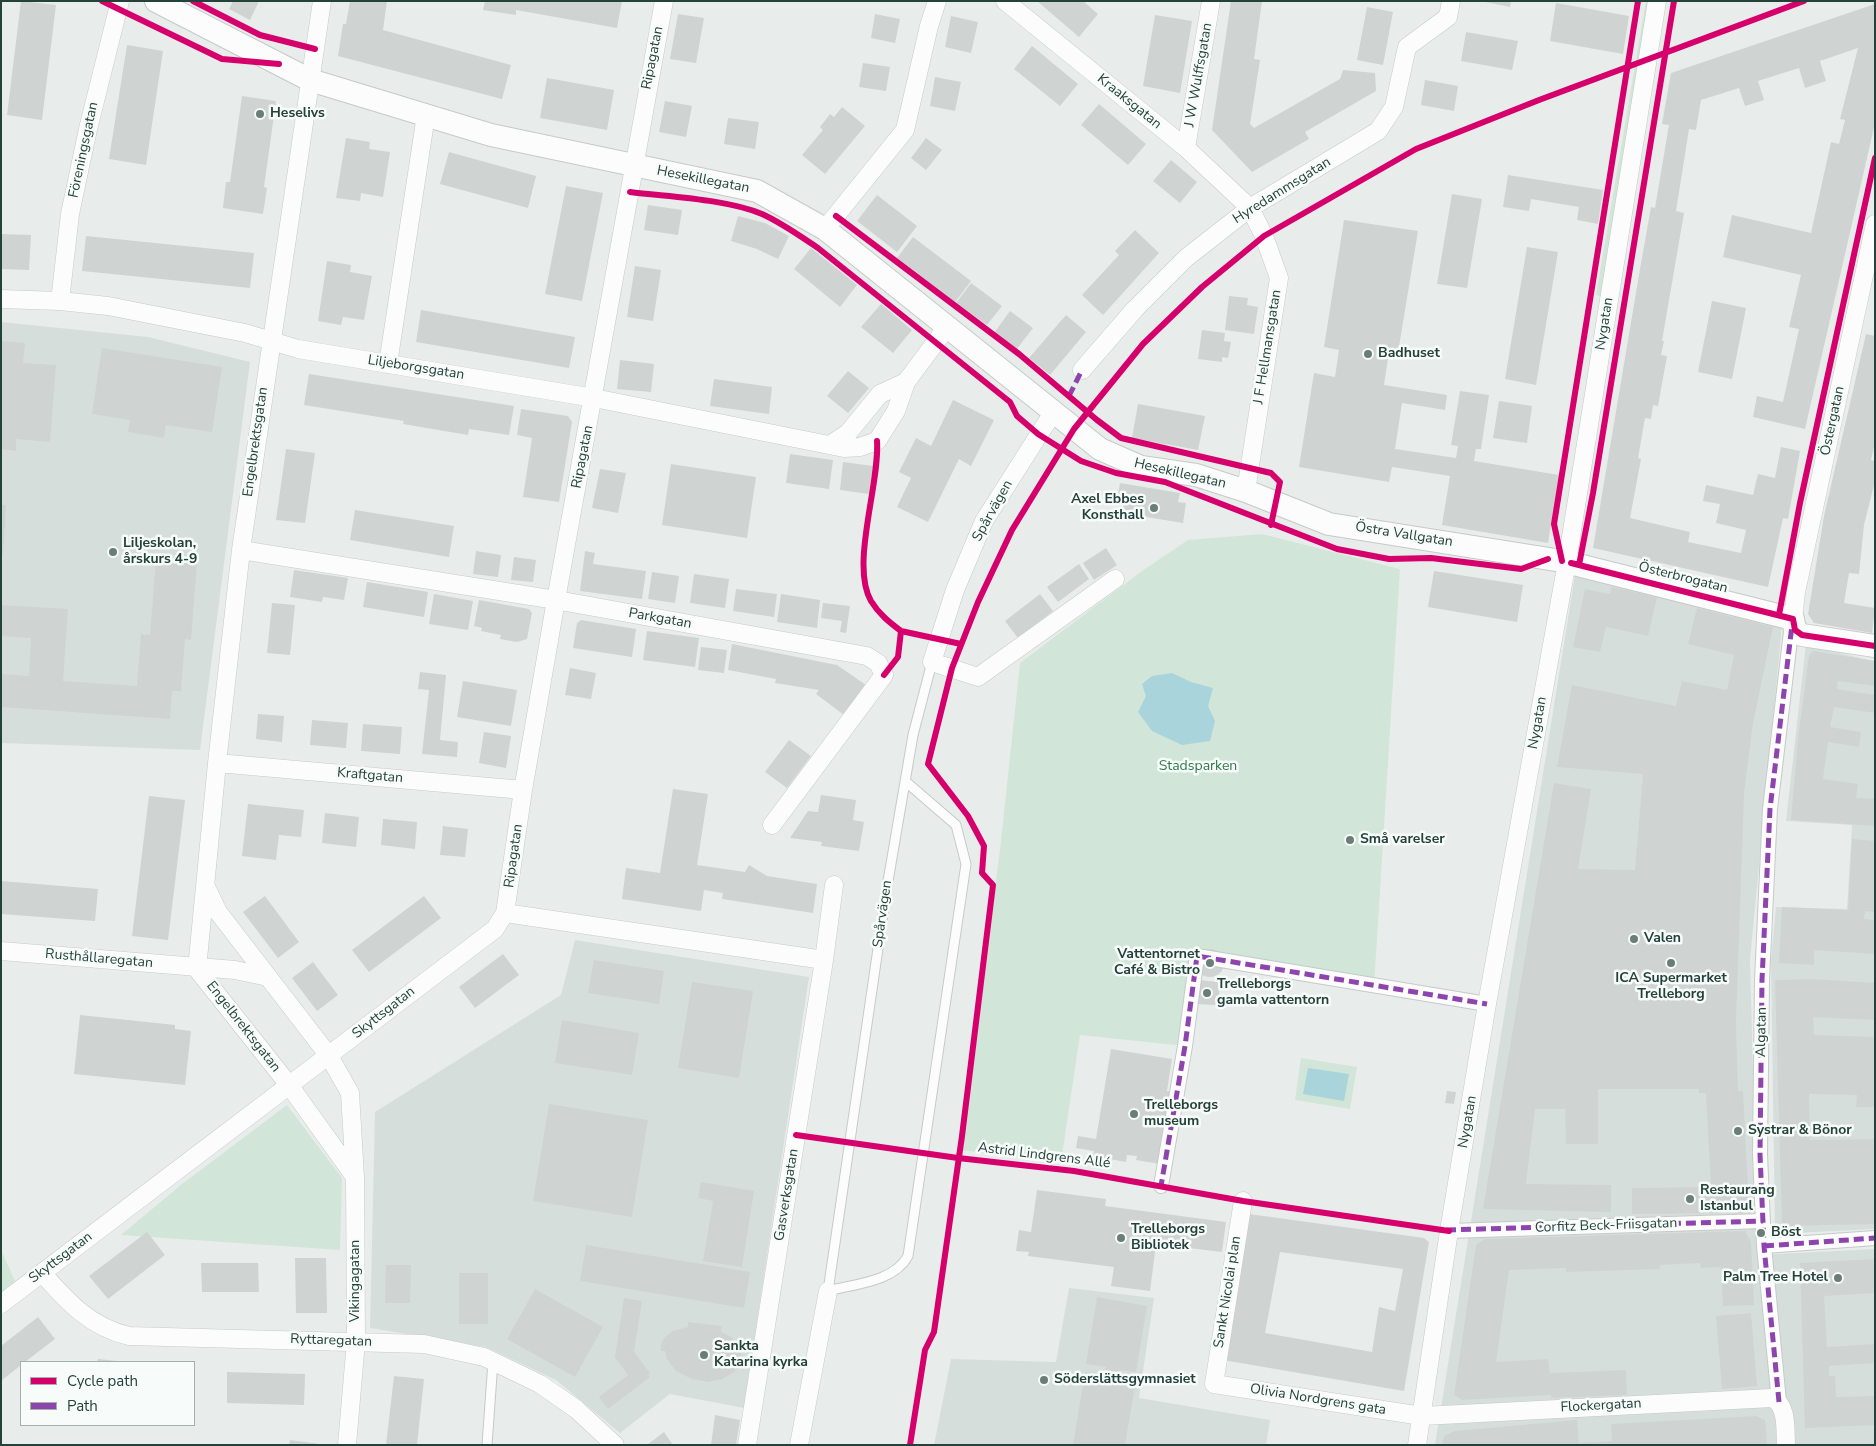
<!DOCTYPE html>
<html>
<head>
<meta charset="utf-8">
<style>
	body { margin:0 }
	#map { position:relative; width:1876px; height:1446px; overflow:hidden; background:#e8edeb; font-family:"Nunito Sans",sans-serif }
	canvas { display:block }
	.frame { position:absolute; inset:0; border:2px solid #24423a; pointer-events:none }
	.legend { position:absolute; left:20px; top:1361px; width:175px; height:65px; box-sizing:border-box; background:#f7fbf9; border:1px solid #a3b1ad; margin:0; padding:6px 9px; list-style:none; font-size:15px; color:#24423a }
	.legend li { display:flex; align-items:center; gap:10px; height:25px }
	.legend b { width:25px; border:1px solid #a3b1ad }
</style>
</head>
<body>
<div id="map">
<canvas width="1876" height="1446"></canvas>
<div class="frame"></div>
<ul class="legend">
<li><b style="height:6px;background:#d6006c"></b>Cycle path</li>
<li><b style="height:6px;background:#8e44ad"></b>Path</li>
</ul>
</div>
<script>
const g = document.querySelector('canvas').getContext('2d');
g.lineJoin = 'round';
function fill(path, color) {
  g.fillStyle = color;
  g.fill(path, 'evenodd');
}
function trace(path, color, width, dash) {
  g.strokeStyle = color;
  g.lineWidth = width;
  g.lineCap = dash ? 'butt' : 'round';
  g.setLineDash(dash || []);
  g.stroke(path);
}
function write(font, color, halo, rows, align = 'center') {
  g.font = font + ' "Nunito Sans",sans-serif';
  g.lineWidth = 5;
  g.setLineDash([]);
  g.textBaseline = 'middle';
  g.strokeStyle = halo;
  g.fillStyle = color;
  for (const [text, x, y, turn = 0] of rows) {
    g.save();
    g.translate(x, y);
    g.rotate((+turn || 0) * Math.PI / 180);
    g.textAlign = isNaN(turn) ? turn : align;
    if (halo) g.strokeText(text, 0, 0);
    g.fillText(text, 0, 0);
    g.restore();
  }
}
fill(new Path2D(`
	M1,322L148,337L250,362L200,750L1,743Z
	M1575,575L1782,625L1750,960L1758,1255L1875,1249V1445H1435Z
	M1806,644L1875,662V1229L1775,1234L1771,961L1776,907L1847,909L1852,825L1786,821Z
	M575,940L809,977L744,1408L670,1394L620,1433L556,1380L486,1347L370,1328L375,1112L561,995Z
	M1069,1288L1154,1298L1139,1398L1270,1420L1266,1445H934L951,1359L1056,1362Z`), '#d6dedb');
fill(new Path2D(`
	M1646,1H1666L1617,301L1596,295Z
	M1262,534L1400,569L1374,986L1197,956L1185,1046L1080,1035L1061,1162L960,1150L1000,850L1020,663L1142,571L1188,540Z
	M1301,1058L1357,1067L1350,1109L1295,1100Z
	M287,1105L342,1178L340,1250L121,1235L182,1184Z
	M1,1250L15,1281L1,1292Z`), '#d1e6d8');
fill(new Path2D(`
	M1172,673L1191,682L1213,688L1208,706L1215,721L1210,741L1182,745L1152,731L1138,712L1146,696L1142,684L1152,676Z
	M1308,1068L1349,1074L1344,1101L1303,1094Z`), '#a9d4db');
fill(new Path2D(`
	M21,1L56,5L42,120L7,115Z
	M233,1H259L250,20L229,9Z
	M350,1H387L383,30L511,65L502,99L338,56L343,24H346Z
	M485,1H622L617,28L516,10V15L483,10Z
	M1037,1H1083L1098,14L1079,37Z
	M1231,1H1262L1254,59L1260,60L1250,124L1254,128L1340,79L1343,70L1375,73L1376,91L1305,132L1309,139L1252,172L1212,130Z
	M1480,1H1511L1510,7Z
	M1556,3L1629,16L1623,54L1550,41Z
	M1875,4V123L1805,429L1753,417L1757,396L1783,402L1799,329L1789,327L1801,275L1723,257L1732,215L1811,233L1831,142L1839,144L1845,120L1840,119L1858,48L1820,61L1826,81L1805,88L1799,68L1758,81L1764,100L1745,106L1739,88L1701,100L1696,130L1689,129L1676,211L1684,213L1662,341H1664L1661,355L1667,356L1658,406L1653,405L1651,419L1645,418L1638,458L1641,459L1630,518L1690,532L1688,542L1741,553L1746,530L1716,523L1720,504L1703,501L1706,485L1753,495L1758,474L1775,478L1781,447L1800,451L1788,519L1783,518L1768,587L1593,548L1640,269L1651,207L1655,208L1669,125L1662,124L1671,73Z
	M1367,7L1393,12L1383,65L1357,60Z
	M678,14L704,18L696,63L670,59Z
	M875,14L900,19L895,43L871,38Z
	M1155,15L1192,21L1180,93L1143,86Z
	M951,16L978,22L971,53L945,47Z
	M1466,32L1518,41L1512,70L1461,61Z
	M127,45L163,51L146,165L109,159Z
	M1032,46L1078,84L1060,106L1014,69Z
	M863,63L890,67L886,91L859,87Z
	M935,77L961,82L955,111L930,106Z
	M547,78L614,90L607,130L540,118Z
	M1425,80L1458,86L1454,111L1421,105Z
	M242,96L276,101L264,187L267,188L263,214L223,208L226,182H230Z
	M665,101L692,106L686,137L659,132Z
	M1099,104L1146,144L1128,165L1081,125Z
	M842,107L865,126L825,174L802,155L823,130L820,127L830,114L834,117Z
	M728,118L759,122L755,149L724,144Z
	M346,138L370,142L369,149L390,152L383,197L361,193L360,201L336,198Z
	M926,138L942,150L926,170L911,158Z
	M449,152L536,176L528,208L440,184Z
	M1171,160L1197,182L1180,203L1153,181Z
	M1508,175L1603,190L1598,224L1577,220L1579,207L1531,199L1529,211L1503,207Z
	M566,186L603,193L582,301L545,294Z
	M1452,194L1482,199L1467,288L1437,284Z
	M877,195L917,226L897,252L857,221Z
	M648,205L682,210L678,235L644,230Z
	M738,216L765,223L789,236L778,259L757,249L731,241Z
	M1344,220L1418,231L1397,359L1388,358L1384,385L1447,395L1445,410L1402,403L1395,449L1456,458L1458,446L1451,445L1460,391L1489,395L1481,449H1476L1474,461L1559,475L1548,543L1442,525L1450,476L1392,467L1389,482L1299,467L1314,373L1335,377L1339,350L1324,347Z
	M1135,230L1159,253L1103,315L1082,295L1119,255L1115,251Z
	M1,234L31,235L29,270L1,269Z
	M86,236L254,253L250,288L82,271Z
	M913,237L971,281L955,302L897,258Z
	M1527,247L1558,252L1536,385L1505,379Z
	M811,248L857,285L840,307L794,269Z
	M327,261L351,265L350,272L372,276L364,320L343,317L341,325L318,321Z
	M635,266L661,270L653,321L627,317Z
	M971,283L1002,306L987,325L956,303Z
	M1229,296L1248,298L1247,305L1258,307L1254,334L1225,330Z
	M1712,301L1746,308L1732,379L1698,372Z
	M881,304L912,330L893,353L861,327Z
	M421,310L575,337L569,368L416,342Z
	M1010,311L1033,328L1016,350L994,333Z
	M1066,315L1086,332L1050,375L1029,358Z
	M1202,330L1225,333L1224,341L1231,342L1228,358L1222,357V362L1198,359Z
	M1866,334L1875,336V443L1871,460L1875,461V481L1864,525L1859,574L1849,573L1844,603L1875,608L1872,633L1814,623L1808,614L1824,516Z
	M1,341L25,343L23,363L56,365L50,442L16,439V451L1,449Z
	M102,348L222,367L212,432L166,425L164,438L128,432L130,420L92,414Z
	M620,360L654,364L651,392L617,389Z
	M848,371L869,388L848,413L827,396Z
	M309,374L514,406L509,435L469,429L468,435L403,424L404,421L304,405Z
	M714,379L772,387L769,414L710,406Z
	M953,400L994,420L971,466L959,459L928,522L897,507L911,478L899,472L916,438L931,446Z
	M1499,401L1532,406L1527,443L1493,438Z
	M1138,404L1205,416L1198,450L1132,438Z
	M521,409L568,416L572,422L559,502L523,497L532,438L517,435Z
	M286,449L315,453L305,523L276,520Z
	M790,454L833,460L829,489L786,483Z
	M843,462L873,466L869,494L840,490Z
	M671,464L756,477L747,538L662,525Z
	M600,469L626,473L618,513L592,508Z
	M1120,483L1180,493L1178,502L1186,503L1183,523L1122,513L1125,496L1118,495Z
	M1,505H6L3,554H1Z
	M355,510L454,526L449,557L350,540Z
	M1106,548L1117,565L1094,580L1083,563Z
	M476,551L501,555L498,577L473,574Z
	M585,551L595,553L593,564L646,571L642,599L580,591Z
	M514,557L536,560L533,582L511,580Z
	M156,559L197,562L191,640L185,639L181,691H172L170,719L1,707V674L29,676L31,638L1,636V605L68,609L63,681L137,686L141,634L150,635Z
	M1079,564L1089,579L1058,602L1047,587Z
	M294,570L348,578L344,600L323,597L322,602L290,597Z
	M1434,571L1523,585L1517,622L1428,607Z
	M652,572L679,576L675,603L648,599Z
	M694,574L729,579L725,608L690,603Z
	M367,582L428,592L424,617L363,607Z
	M1612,587L1657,597L1648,636L1606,627L1600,652L1573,647L1585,589L1610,594Z
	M736,589L777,594L774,617L733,611Z
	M434,594L473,601L468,630L429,624Z
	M781,594L820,600L817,628L777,622Z
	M1040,594L1053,611L1018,638L1005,621Z
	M479,600L529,609L532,613L527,639L517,642L500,639L501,635L481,631L482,628L474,626Z
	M272,603L295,605L290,655L267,653Z
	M823,603L850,606L846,633L840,632L842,621L821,618Z
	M1697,608L1773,627L1753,723L1744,793L1736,1022L1738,1091H1743L1749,1209L1745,1213L1632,1214V1188L1711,1187L1706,1093H1699V1089H1598V1144H1566L1565,1109H1535L1526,1184L1611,1185V1212L1483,1209L1554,783L1591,789L1578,869L1635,870L1643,774L1557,767L1572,685L1676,706L1682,681L1727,690L1734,655L1688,644Z
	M581,620L636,629L632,657L573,648L577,623Z
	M647,631L699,638L695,667L643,660Z
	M732,644L837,665L866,685L844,715L816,694L819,690L775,683L776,679L728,670Z
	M701,647L727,650L724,673L698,670Z
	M1813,651L1875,661V686L1838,681L1837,689L1875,695V713L1834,707L1830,727L1861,732L1859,747L1828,742L1823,779L1858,784L1856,798L1875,799V826L1791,820L1798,738L1809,656Z
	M570,668L596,673L591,699L565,695Z
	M420,672L446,675L440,740L458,742L457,757L422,754L429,690L418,689Z
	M463,681L517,690L511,726L457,717Z
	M258,714L284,716L282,742L256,739Z
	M312,720L348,723L346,748L310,745Z
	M363,724L402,727L400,754L361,751Z
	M484,732L511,736L506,768L479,763Z
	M789,740L811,756L787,788L765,772Z
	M673,789L708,794L697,865L745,872L749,865L767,876L817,884L813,913L722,899L723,893L704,890L701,911L622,899L626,868L660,873Z
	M821,795L856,800L853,820L864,822L859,851L821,846L822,842L790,838L808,811L818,812Z
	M149,796L185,800L168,940L132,936Z
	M248,804L304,810L301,837L279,835L276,860L242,856Z
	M325,813L359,817L356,847L322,843Z
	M383,819L417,822L415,849L381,845Z
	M443,826L468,829L465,857L440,855Z
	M1852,839L1875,841V912L1865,911L1864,919L1875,920V954L1814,950V965L1779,963L1782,907L1848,910Z
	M1,881L98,889L95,921L1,914Z
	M265,896L299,942L278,958L243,912Z
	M424,896L441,918L369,972L352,950Z
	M1196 963a14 14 0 1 1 28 0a14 14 0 1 1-28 0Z
	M503,954L519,975L475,1008L459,987Z
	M594,960L664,971L659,1004L588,993Z
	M313,962L338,995L317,1011L292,978Z
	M1812,979L1875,983V1020L1813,1017L1814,1035L1875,1037V1107H1856L1857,1095L1809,1094L1810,1140L1875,1139V1224L1782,1226L1775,980Z
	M1200,980L1217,982L1220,986L1218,1003L1214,1005L1197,1004Z
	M692,982L753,991L739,1078L678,1068Z
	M80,1015L175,1025V1029L191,1031L185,1085L74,1074Z
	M562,1020L639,1033L632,1075L555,1063Z
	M1111,1049L1172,1059L1167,1091L1172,1092L1160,1164L1136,1160L1137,1156L1127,1155L1126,1162L1093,1156L1094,1151L1076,1148L1078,1136L1096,1139Z
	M1447,1091L1456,1092L1454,1104L1445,1103Z
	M549,1104L648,1120L632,1217L533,1201Z
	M701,1182L754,1191L742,1267L703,1261L713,1201L698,1198Z
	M1037,1190L1106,1199L1105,1206L1226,1222L1222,1252L1156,1244L1150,1291L1111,1286L1114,1267L1028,1256L1029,1252L1016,1251L1019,1230L1031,1232Z
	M1249,1214L1424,1238L1429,1242L1404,1391L1223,1360ZM1280,1252L1403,1269L1395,1311L1379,1307L1372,1352L1265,1333Z
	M1745,1231L1751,1242L1754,1305L1723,1306L1721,1267L1701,1268L1700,1263L1660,1265V1269L1566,1272V1268L1509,1270L1496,1362L1548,1359L1550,1373L1626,1370L1627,1395L1551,1398V1395L1462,1400L1454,1395L1476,1245L1485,1239Z
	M147,1232L165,1255L108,1299L89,1276Z
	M586,1245L750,1272L744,1308L580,1281Z
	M295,1258H326L327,1313H296Z
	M1875,1259V1293L1824,1296L1827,1347L1875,1344V1363L1829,1366V1376H1835L1836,1397L1875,1396V1425L1805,1428L1800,1263Z
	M201,1263H258L259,1292H202Z
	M386,1265H411L410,1303H385Z
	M459,1273H488V1324H459Z
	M535,1289L603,1327L575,1377L507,1339Z
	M1097,1297L1147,1306L1136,1372L1120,1370L1119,1377L1136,1380L1125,1445H1073L1085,1372L1105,1375L1106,1367L1086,1364Z
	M624,1298L642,1301L634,1352L650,1373L648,1375L650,1377L608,1409L599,1397L628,1375L615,1357Z
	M1751,1313L1757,1386L1722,1389L1716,1316Z
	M38,1317L55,1339L25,1362H21V1365L1,1381V1346Z
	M688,1322L722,1326L721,1332L730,1336L739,1345L742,1360L736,1362L735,1372L722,1379L708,1382L692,1379L676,1371L667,1359L665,1351H661V1344L665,1337L673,1331L688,1327Z
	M98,1359L117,1361L116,1362H97Z
	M227,1372L305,1374L304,1405L227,1403Z
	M394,1376L424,1379L417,1445H386Z
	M715,1415L740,1420L736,1445H711Z
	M1756,1416L1765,1420L1767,1445H1442L1444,1436L1455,1431L1577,1420L1579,1443L1612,1441L1611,1424Z
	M664,1432L673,1445H647Z
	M290,1440L320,1444V1445H289Z`), '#cfd4d2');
const service = new Path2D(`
	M905,781L956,825L966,864L908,1256C894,1282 854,1284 828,1291L887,887L913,735L932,662
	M487,1445L493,1361`);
const pedestrian = new Path2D(`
	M1161,1186L1185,1046L1197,956L1487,1004
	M1449,1231L1763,1221
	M1764,1246L1875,1238
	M1779,1402L1764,1246L1760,1154L1762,980L1770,809L1792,623`);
const minor = new Path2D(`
	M322,1L241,550L217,763L197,969L289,1085L355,1177
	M1005,1L1186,148L1250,208L1264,236L1279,278L1246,491
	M1186,148L1211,1
	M825,229L905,130L929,26L937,1
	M1,299L60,301L108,306L245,333L298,349L594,398L844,448L860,447L877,441L896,411L906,382L947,327
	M60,301L70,214L88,129L120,1
	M388,364L426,115
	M1082,370L1135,309L1186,258L1250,208L1378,131L1394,107L1407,47L1448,17L1451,1
	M1054,411L984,521L955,590L932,662L978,677L1115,579
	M830,445L848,433L880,394L906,382
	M241,550L556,600L867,656L878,663L884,675L772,825
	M1793,619L1796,592L1875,224
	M217,763L523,790
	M206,887L218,912L329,1056L350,1093L355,1177L356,1341L347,1445
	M505,913L523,790L556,600L664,1
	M1,951L235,970L268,977
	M1243,1201L1214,1384L1422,1416L1772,1398C1788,1405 1785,1430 1786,1445
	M42,1273C68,1302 90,1327 129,1336L424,1344L484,1357L540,1384L576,1409L615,1445
	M1,1304L495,929L505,913L824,960
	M747,1445L824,960L834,885
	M799,1445L828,1291
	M1417,1445L1449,1231L1487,1004L1567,562L1657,1`);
const tertiary = new Path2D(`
	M156,1L310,80L491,135L757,191L825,229L1100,449L1141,467L1196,475L1246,491L1329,524L1562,561L1793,619L1795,630L1802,635L1875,646`);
trace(service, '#c5cac8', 11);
trace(pedestrian, '#c5cac8', 16);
trace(minor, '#c5cac8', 19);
trace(tertiary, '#c5cac8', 24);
trace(service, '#fcfcfc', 9);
trace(pedestrian, '#fcfcfc', 14);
trace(minor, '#fcfcfc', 18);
trace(tertiary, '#fcfcfc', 22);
trace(new Path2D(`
	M1069,396L1082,370
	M1164,1187L1161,1186L1185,1046L1197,956L1487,1004
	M1446,1230L1763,1221
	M1764,1246L1875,1238
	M1779,1402L1764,1246L1760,1154L1762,980L1770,809L1792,625`), '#8e44ad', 5, [10, 5]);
trace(new Path2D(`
	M102,1L222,59L279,64
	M193,1L260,35L315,49
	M630,192C669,197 726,199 762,214C782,223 800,236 818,248L1010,402L1017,416L1038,434L1081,461L1116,473L1165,482L1337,549L1389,559L1431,558L1521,569L1548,559
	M836,216L1019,354L1097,420L1121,438L1271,473L1280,482L1271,525
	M877,441C880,484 850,565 871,601C879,614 889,622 901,631
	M1562,561L1554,524L1638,1
	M1571,563L1793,619L1795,630L1802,635L1875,646
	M1579,565L1593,493L1674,1
	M1779,615L1800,503L1875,158
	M884,675L898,657L901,631L961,644
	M796,1135L958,1158L1074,1171L1243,1201L1449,1231
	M910,1445L925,1350L934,1332L962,1136L993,885L982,873L984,846L968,816L928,764L952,668L978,602L1012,530L1074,429L1143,344L1202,287L1264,236L1416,149L1539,100L1804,1`), '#d6006c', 6);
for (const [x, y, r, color] of [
	[260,114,5,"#697e78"],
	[1368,354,5,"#697e78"],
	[1154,508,5,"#697e78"],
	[113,552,5,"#697e78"],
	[1350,840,5,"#697e78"],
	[1634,939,5,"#697e78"],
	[1210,963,5,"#697e78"],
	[1671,963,5,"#697e78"],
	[1207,993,5,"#697e78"],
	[1134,1114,5,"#697e78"],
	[1738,1131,5,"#697e78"],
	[1690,1199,5,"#697e78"],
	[1761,1233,5,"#697e78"],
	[1121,1238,5,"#697e78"],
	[1838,1278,5,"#697e78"],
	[704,1355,5,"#697e78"],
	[1044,1380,5,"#697e78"]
]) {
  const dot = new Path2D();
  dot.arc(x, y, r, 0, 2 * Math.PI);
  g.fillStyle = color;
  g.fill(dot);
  trace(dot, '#f7fbf9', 2);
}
write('14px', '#24423a', '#f7fbf9', [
	["Ripagatan",653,58,-79],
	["J W Wulffsgatan",1199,75,-80],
	["Kraaksgatan",1129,102,39],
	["Föreningsgatan",84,150,-78],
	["Hesekillegatan",703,180,11],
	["Hyredammsgatan",1282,191,-32],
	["Nygatan",1605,324,-81],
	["J F Hellmansgatan",1268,347,-81],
	["Liljeborgsgatan",416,368,9],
	["Östergatan",1833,421,-78],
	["Engelbrektsgatan",256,442,-82],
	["Ripagatan",583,457,-79],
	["Hesekillegatan",1180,474,13],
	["Spårvägen",993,511,-61],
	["Östra Vallgatan",1404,535,9],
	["Österbrogatan",1683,578,14],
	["Parkgatan",660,619,10],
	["Nygatan",1538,723,-80],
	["Kraftgatan",370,776,5],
	["Ripagatan",514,856,-82],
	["Spårvägen",883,914,-82],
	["Rusthållaregatan",99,959,5],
	["Skyttsgatan",384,1013,-38],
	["Engelbrektsgatan",243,1027,52],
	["Algatan",1762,1032,-89],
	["Nygatan",1468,1122,-80],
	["Astrid Lindgrens Allé",1044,1156,7],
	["Gasverksgatan",787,1195,-81],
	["Corfitz Beck-Friisgatan",1606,1226,-2],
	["Skyttsgatan",61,1258,-37],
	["Vikingagatan",356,1281,-90],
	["Sankt Nicolai plan",1228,1292,-81],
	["Ryttaregatan",331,1341,2],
	["Olivia Nordgrens gata",1318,1400,9],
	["Flockergatan",1601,1406,-3]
]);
write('bold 14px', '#24423a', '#f7fbf9', [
	["Heselivs",270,114],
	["Badhuset",1378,354],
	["Axel Ebbes",1144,500,"right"],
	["Konsthall",1144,516,"right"],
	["Liljeskolan,",123,544],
	["årskurs 4-9",123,560],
	["Små varelser",1360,840],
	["Valen",1644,939],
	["Vattentornet",1200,955,"right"],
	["Café & Bistro",1200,971,"right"],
	["ICA Supermarket",1671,979,"center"],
	["Trelleborg",1671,995,"center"],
	["Trelleborgs",1217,985],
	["gamla vattentorn",1217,1001],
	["Trelleborgs",1144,1106],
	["museum",1144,1122],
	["Systrar & Bönor",1748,1131],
	["Restaurang",1700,1191],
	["Istanbul",1700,1207],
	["Trelleborgs",1131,1230],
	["Bibliotek",1131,1246],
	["Böst",1771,1233],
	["Palm Tree Hotel",1828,1278,"right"],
	["Sankta",714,1347],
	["Katarina kyrka",714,1363],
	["Söderslättsgymnasiet",1054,1380]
], 'left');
write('14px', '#2d7a4b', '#f7fbf9', [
	["Stadsparken",1198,767]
]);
</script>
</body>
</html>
